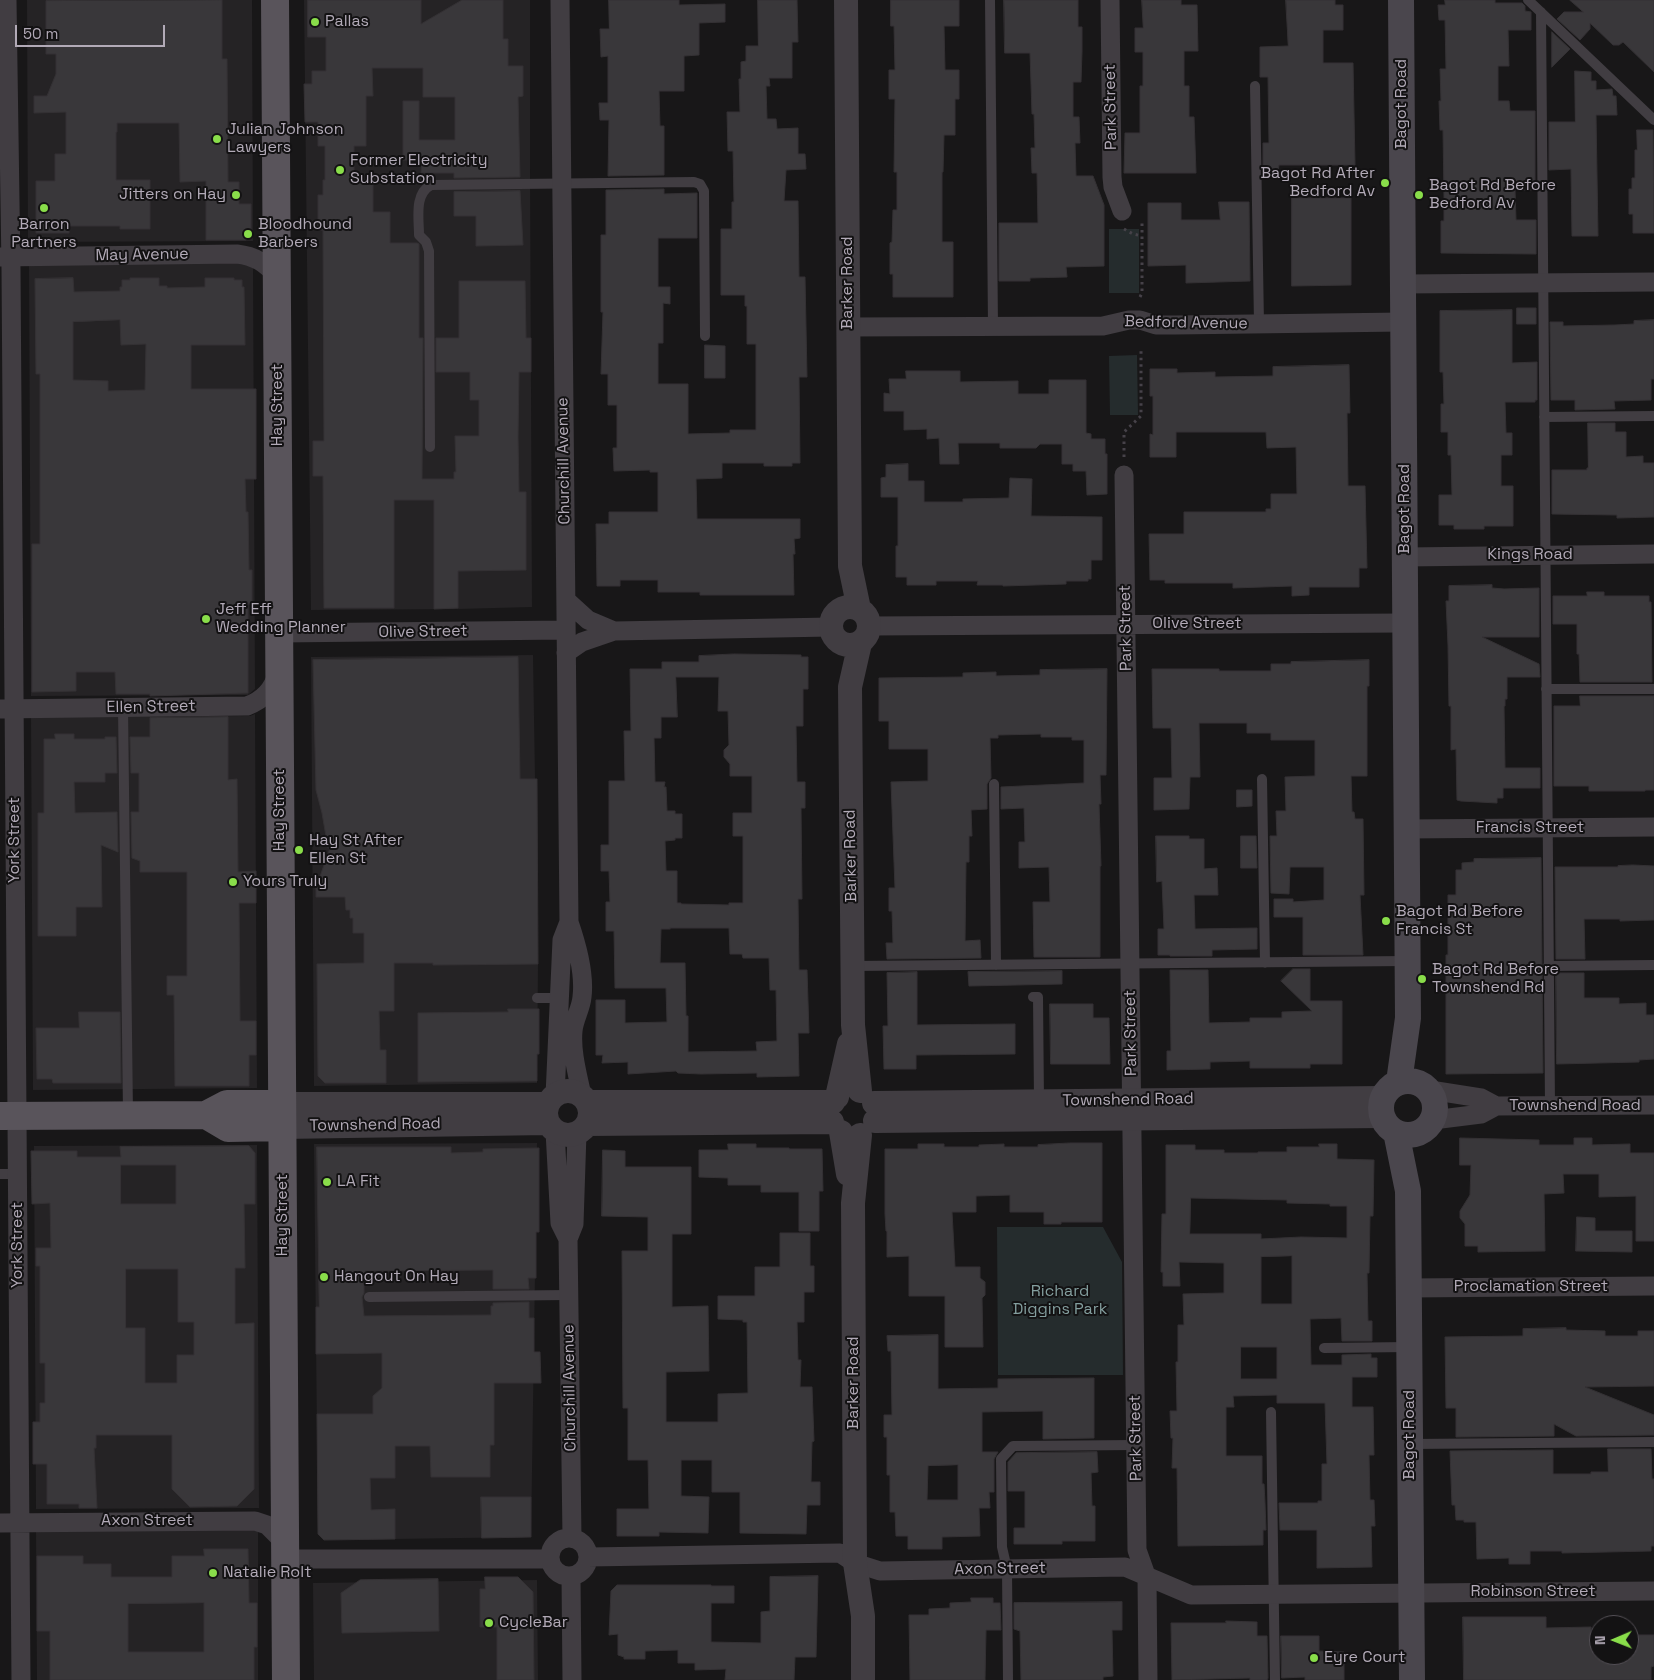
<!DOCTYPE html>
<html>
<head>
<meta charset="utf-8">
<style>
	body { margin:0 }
	#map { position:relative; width:1654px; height:1680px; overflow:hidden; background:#181718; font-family:"Space Grotesk",sans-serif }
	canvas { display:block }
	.north { position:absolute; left:1589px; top:1615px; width:50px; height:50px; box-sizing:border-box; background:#131213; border:1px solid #534f55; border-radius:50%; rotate:269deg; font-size:14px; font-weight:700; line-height:20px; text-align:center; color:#b2aab7 }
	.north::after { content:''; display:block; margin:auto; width:18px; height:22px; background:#89dd4a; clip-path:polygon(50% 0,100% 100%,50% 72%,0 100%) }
	.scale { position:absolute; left:15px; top:25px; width:150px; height:22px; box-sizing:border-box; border:2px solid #b2aab7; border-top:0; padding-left:6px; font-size:15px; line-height:18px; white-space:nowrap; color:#b2aab7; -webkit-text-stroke:4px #131213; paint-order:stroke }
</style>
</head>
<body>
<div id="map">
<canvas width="1654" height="1680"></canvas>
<div class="north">N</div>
<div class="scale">50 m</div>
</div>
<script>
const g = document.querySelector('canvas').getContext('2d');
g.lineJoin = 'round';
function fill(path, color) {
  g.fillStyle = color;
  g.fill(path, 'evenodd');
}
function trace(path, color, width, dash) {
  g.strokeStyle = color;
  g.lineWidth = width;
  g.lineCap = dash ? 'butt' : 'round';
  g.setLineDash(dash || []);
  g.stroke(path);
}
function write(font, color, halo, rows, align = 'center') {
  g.font = font + ' "Space Grotesk",sans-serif';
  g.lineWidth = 4;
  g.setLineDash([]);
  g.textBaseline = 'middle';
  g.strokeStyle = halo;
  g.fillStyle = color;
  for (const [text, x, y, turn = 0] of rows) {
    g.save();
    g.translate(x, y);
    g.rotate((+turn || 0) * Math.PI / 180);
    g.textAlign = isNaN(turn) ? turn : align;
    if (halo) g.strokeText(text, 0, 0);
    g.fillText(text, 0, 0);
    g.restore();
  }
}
fill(new Path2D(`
	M27,0H252L253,241L28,242Z
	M304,0H530V168L532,607L458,609L311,610Z
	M29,263H253L255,689L248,695L31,696Z
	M533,655L538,964L537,1083L314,1086L311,657Z
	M255,714L257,1088L33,1090L31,717L250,716Z
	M537,1143L531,1537L324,1540L318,1534L314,1144Z
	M257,1145L259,1508L36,1509L34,1146Z
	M258,1529V1680H37L36,1531Z
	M537,1580L538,1680H314L313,1583Z`), '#252325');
fill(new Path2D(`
	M1109,229H1139V293H1109Z
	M1137,355L1138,415H1110L1109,356Z
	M997,1227H1103L1122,1262L1123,1375H998Z`), '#252c2d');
const building = new Path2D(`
	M222,0V59H227L228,182H239V204H251V235L246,240H206V181L180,182L179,123H117V132H116V180H150V229H120V226H69V233H36V181H55V154H66V112L34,113V96H47L56,74V54H46V1Z
	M308,0H421V24L462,0H503V39H508V66H523V96L518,97L520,177L454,178V173H421L422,160H403V101H419V140H455V97H423V68H372L373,96H366V146H354V180H373V212H390V243H417L419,244V338H423L422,479H454V472H456L455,436H479V400H470V372H436V338H459V281H525L526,338H531V372H519L518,437L519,492H526V570L458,571V608L434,609V500H394V608H324L323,476H313V441H324L323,230H318V195H323V180H325V146H318V122H305L304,84H312V71H326V37H308Z
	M609,0H679V5L725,4V22L699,23V55L684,56V91H659L660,126H664V175L608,176L609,120H600L599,103H608V56L601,57L600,29H609Z
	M758,0H797L798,42H792V78H769L770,86H766L767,119H776L777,129L798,128V154H805L806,169L786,170L784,201H798L799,277H805L807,377H799L800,463H792V466H764V463H722V478L696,479L697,519H800V538L794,539L795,554H793L794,595H700V592H658V580H620V586H597L596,524H609V512H658V472H650V470L614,471L613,448H617V405H608V374H601L603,312H601V235H606V190L664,189V194L697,193V238H658V287H670V304L663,303V343H658V384H688V434L730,433V430H756V344H747V306H745V295H721V229H732V202H734L733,151H728L727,112H740L739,79H741V62L746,61V46H758Z
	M891,0H959V26H944L945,70H959V99H955V135H944L943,172H942V242H953V297H893V274H890V243L892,242L893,210H897V172H894L895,99H889V70H895L894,26H891Z
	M1004,0H1078V27H1082V52L1081,82H1073V117H1079L1080,143H1075L1076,176H1093L1104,205V266L1066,267L1067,277L1030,278V281H999V223H1038L1037,173H1032L1031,148H1035L1034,114H1032L1030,53H1005Z
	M1142,0H1181V5H1197L1198,51H1184V86H1189V117H1194L1196,173H1124L1125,133H1140V86H1143V52H1135V28H1143Z
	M1286,0H1335V5H1343V30H1323V63H1353L1355,165H1279L1278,172H1263V143H1269L1268,77H1260V47L1288,46Z
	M1445,0H1495V3H1522L1525,6V11L1531,12V30H1508L1509,66H1498V101H1509L1510,111H1535V190H1515L1516,220H1536V254L1441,253V221H1444V197L1443,130H1440L1439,101H1441L1440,69H1446L1445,20H1439L1438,5H1445Z
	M1570,0H1654V72L1623,42L1619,45H1613L1590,23V29L1580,40L1557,19L1564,12H1583Z
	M1552,32L1570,49L1552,67Z
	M1575,71L1591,72V81H1596V90L1612,89L1613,96H1616L1617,115H1596L1598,236H1572L1571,169L1549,170V122H1575Z
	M1637,130H1653L1654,233H1633V214H1629V189H1632V178H1635V150H1637Z
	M520,191L523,245L476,246V216H454V192Z
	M1292,198H1351V285L1292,286Z
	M1219,202H1249L1250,281L1186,283V265L1148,266V203H1181V220H1220Z
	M73,278L74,292L120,291V287H122V280H130V278H159V286H167V288L205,287V278H234V280H242V287H244L245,345H191V389H256V479H245L246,512H248L249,570H252V604H248V693L150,696V694H116L115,672H76V691L32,692V544H40V374H36L35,279ZM120,320L121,345L146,344L145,390L108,391V381L73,380V322Z
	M1517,308H1536V324H1517Z
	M1512,310V363L1537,362V400H1535V402H1505L1506,433H1512V455H1501V486H1513V526H1484V529H1454V525H1439V495H1452L1451,455H1448V432H1441V404H1444L1443,372H1440V311Z
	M1654,320V379H1651V400L1614,401L1615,409L1575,410V400H1551L1550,322H1563V326L1615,325L1634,324V321Z
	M705,345L725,346V378H705Z
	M1349,365L1350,413H1347L1348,486H1365L1367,568H1359V587H1309V595L1292,596V586L1233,588V583H1165V580H1150L1149,534H1184V512H1266V509H1271V494H1297L1296,447L1267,448L1266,432H1176V457H1150V434L1153,435V396H1150V369H1177V373L1215,372V377L1273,376V367Z
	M906,371H960V382L1018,381V394H1049V380H1086V433L1091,434V439H1105V454H1107V494L1087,495L1086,471H1073V464H1062V444H1040L1036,448H1000V443H958L959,464H940L939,438L927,439V429L904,430V411H884V393L890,394L889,379H906Z
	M1588,423H1615V432H1626V457L1643,456V463H1654V517L1617,518V515L1552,514V470H1587V468H1588Z
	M908,464V481H924V502H963V499L1009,498L1010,478L1032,479L1031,516L1102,517V560H1091V579H1088V581H1066V584L1003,586V585H977L978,581H936V585H907V577H896V546H898V497H881V478L886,477V465Z
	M1492,585V588L1504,589L1539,588V637H1482L1539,664L1540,677H1507V699H1505V706H1504L1505,768H1540V788H1503V798H1497V803L1461,801L1457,800L1456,749L1451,750V706H1449L1448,645L1446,601H1449V586Z
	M1587,592H1604V596H1649V602H1651L1652,682H1580L1579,654H1577V624H1553V596H1587Z
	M734,654L801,655V657H808V689H803V726H796L797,782H805V808H801L802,899H798L799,970H807L809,1033H798L799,1076L757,1077V1073L701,1074L678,1073L676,1071L628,1074V1062L602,1063L603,1055H596V1000H625V1023L667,1022L666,988H615L614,931H606V902H610L609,871H601V845H609V781H625L624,731H631L630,669H662V662H699V656ZM676,677H719L718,711H728L729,745L724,750V757L730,764V776H752V813H733V836H743V903H729V905L681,904V903H677V871H666L665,841L675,840V838H682V814H675V811H667L666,787H664L665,782H655L654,738H661V717H677ZM670,928H729L730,954H742L743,958H769L770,990H776L777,1041L756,1042L757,1051L688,1052V1016H686L685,963H660L661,929H670Z
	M518,657L520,779H537L538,964L433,965V963H394V1011H379L380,1050H386V1083H325L318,1076L317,964L364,963V933H353V918H350V910H346L345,897H316V888L330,848H328L322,813L316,790L313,660Z
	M1369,660V686H1367V776H1351L1352,812H1354L1355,819H1363L1364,895H1360L1363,955H1303V917H1274V899H1293V902L1324,900V867H1290L1289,894L1271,893L1270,836H1277L1276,811H1286L1285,777L1315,776V740H1271V733H1247V723H1199L1200,777H1190L1189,809L1154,810V778H1172L1171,728H1153L1152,669H1219V671H1271V664H1291V662Z
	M1107,669L1106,775H1100L1101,804H1099L1101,866H1100V957H1034L1033,902H1050L1049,867L1019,868V842H1025L1024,808L1001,809V787L1084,783V740H1072V737H1041V734L998,735V738H990L991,778L987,784V809L971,810L972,836H969V862H966L965,941L980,940L981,958L887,959L886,943H893L892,911H889V888H895L891,782L928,781V749H889V721H879V678L963,677V673L996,672V676L1040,675V670Z
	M1580,696H1654V790H1645V791H1589V786H1554V706H1580Z
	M228,717V780L237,779L238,872L256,871V903H239L240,1021H256V1055H249V1086H175L174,995H167V976H187V872H140V861L132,858L131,812H139V773H131L130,737H150V718Z
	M55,734H74V739H105V737H116L117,773H105V782H74L75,813L117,812L118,852L101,845L102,907H76V936H38V813H44V739H55Z
	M1237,790H1252V806L1237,807Z
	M1156,836H1189V839H1204V869L1217,868L1218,895H1194L1195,929L1257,928V949L1212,950V956H1170V955H1158V929H1164L1162,881L1157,882Z
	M1241,836H1256L1257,868H1241Z
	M1541,858L1543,1073L1446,1074V955H1448V895H1456V870H1462V863L1474,862V859Z
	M1633,865L1654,866V920L1620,921V919H1584L1585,959H1556L1555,867H1618V866Z
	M1293,969H1310V1001H1342V1064H1310V1068H1250V1061L1210,1062V1069L1167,1070V1051H1171L1170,970H1208L1209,1023L1250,1022V1018H1282V1012L1312,1011L1281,981Z
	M1062,971V984L969,986L968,972Z
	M917,972V1025L1015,1024V1054L916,1055V1069H884L883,1026H888L887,973Z
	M1556,973H1584V998H1619V1004L1646,1003V1015H1654V1059L1639,1060V1062L1557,1064Z
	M1050,1004H1093V1018H1109L1110,1064H1051Z
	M508,1009H539V1054H537V1081L418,1082V1013L508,1012Z
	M79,1012H120L121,1083H53L52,1079H37L36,1028H79Z
	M1460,1138L1539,1140V1145H1574V1138H1592V1145L1630,1144V1153H1654V1241H1636V1196L1599,1197V1174H1563L1564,1193L1544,1194L1545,1251L1478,1252V1246H1465V1224L1460,1218V1211L1470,1195L1471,1165H1460Z
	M1070,1143H1102V1222H1061V1224H1044V1212H1010V1195L976,1196V1212H952L955,1267H980V1278L985,1282V1295L982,1298L983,1347H945V1296H909V1256L887,1257V1231H886L885,1214V1149H918V1144H944V1147H979V1145L1004,1144V1147H1038V1145Z
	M728,1144H756V1148H789V1149H822L823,1191H819V1231H799V1192H761V1185H728V1178L699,1177V1150H728Z
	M1319,1144H1337V1159L1374,1160L1373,1216H1370L1369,1273H1367L1368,1321H1372V1341H1342L1341,1318L1310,1319L1311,1365H1342V1355L1371,1354V1358H1377V1377H1352V1407H1373L1374,1455H1369L1370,1500H1374L1375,1526H1371L1372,1567L1317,1568V1530H1280L1279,1503H1318V1501H1322V1464H1327L1325,1403H1277V1395L1233,1396L1234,1407H1226V1456H1262V1484H1264L1265,1503L1266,1530H1263V1545L1178,1546L1177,1468H1172L1173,1438H1171L1170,1411H1177L1176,1362H1178V1325H1184L1183,1294L1224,1293V1263L1179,1262L1180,1286H1163V1272H1161L1162,1214H1166V1145H1195V1150H1224V1153H1258V1152H1287V1147H1319ZM1191,1198L1287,1200V1203L1330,1204V1206H1347V1238L1301,1237L1261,1239V1234H1190ZM1292,1256V1304H1261V1257ZM1241,1347H1277V1379H1241Z
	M249,1146L255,1153V1204H244L245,1268H235V1324L254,1323V1489L237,1506L190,1507L172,1489V1435H96V1448H94L97,1508H79V1504H47V1464H33V1422H40V1403H45V1363H40V1266H36V1248H51L50,1203L32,1204L31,1151H77V1157H121L120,1147ZM121,1165H176V1204H121ZM126,1269H178V1322H194V1355H177V1383H145V1328H126Z
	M317,1147H451V1153L483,1152V1149L539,1148V1232H536V1278H528L529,1289H493V1270L365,1271V1280H364V1293L362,1297L364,1316L491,1315V1306H493V1303L529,1302V1318H534V1352H540L541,1383H494V1445H490V1477H431L430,1446H395V1478H370L371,1510L395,1509V1539L324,1540L318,1534L317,1414H373V1396L382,1388V1353L316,1354V1307H319Z
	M603,1150L625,1151V1167H691V1234H672V1307L708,1306L709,1371L666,1372V1422H718V1394L748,1393L747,1322H743V1320L718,1319V1296H755V1267H780V1233H810V1266H814V1292H804V1322H797L798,1360H801L800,1387H812L814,1441L812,1442L811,1482H820V1505H807L806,1534L740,1533V1492H712V1460H681V1496L709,1497L708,1533L659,1532V1536H617V1509H649L648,1460H628V1408H623L622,1251H648V1217L602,1216Z
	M1577,1217L1595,1218V1231H1632V1252L1576,1251Z
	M1566,1328V1330L1605,1331V1336H1638V1331H1654V1386L1585,1387L1654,1415V1435L1576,1436L1554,1424V1436L1456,1437V1408H1446L1445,1337L1523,1336V1329Z
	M938,1335V1389L998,1388V1379L1094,1378V1438L1043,1439V1411L982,1412V1452H998L994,1459V1492H989L990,1508H979L980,1536L942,1537V1549H908V1536H896L895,1512H890V1475H887V1437H884V1415H892L891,1351H888L887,1336ZM958,1465V1500H927L928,1466Z
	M1608,1449H1651L1652,1479H1654V1546H1651V1551L1562,1553V1551H1530V1564H1509V1558L1477,1559L1476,1522H1464V1520H1456L1455,1505H1452L1450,1451L1553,1450V1474H1591V1472H1608Z
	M1097,1452L1098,1472L1091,1473L1092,1506H1095V1541H1062V1544H1014V1528H1025V1491H1008V1462L1016,1453Z
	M481,1497H531V1537L482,1538Z
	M204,1549H248L249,1603H257V1647H254V1680H50V1631H37V1556H83V1564H111V1577H172V1556H204ZM204,1603V1652H128V1604Z
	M818,1576L816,1657H795L794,1680H725L726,1669L695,1670V1663H678V1650L645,1651V1659H624V1657L618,1655V1634L609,1635L611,1591L617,1585H711V1586H734V1603H711V1642L761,1643V1612L770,1611V1577Z
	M485,1577H518L533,1592L534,1680H497V1627H480V1589H485Z
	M438,1579L439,1631L342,1633L341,1593L360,1580Z
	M971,1598H993V1603H1000L1001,1630H986L985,1680H910L909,1615H929V1609L950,1608V1603L971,1602Z
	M1122,1602V1630H1112L1113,1676L1103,1677V1680H1021L1020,1631L1014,1629V1603Z
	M1463,1617H1546V1628L1591,1627V1635H1599V1655H1629V1642H1638V1635H1654V1666L1651,1667V1680H1464Z
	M1226,1621L1257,1622V1636H1267L1268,1678L1267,1680H1250V1678L1172,1680L1171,1623H1226Z
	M1281,1636H1319V1651L1344,1652V1680H1305V1677L1282,1678Z`);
fill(building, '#39373a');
trace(building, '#343134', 1);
trace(new Path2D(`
	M1124,229L1133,234L1142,236
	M1140,297L1142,293V221
	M1124,457V432L1141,416V351`), '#464249', 3, [2.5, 4]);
trace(new Path2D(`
	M990,0L993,327
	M1528,0L1654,120
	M1541,12L1550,1106
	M1255,86L1259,324
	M1544,417L1654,416
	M430,447L429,251L426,242L419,235C419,218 414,194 431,185L694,182L700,184L704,191L705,336
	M1546,689H1654
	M123,707L128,1114
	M1262,779L1265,963
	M994,784L996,965
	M852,966L1407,961
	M1548,966L1654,965
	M1033,997H1038L1039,1101
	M537,998H559
	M0,1174H17
	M369,1297L569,1295
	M1324,1348L1409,1347
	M1271,1412L1275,1680
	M1410,1444L1654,1442
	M1008,1680L1007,1569L1002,1547L1001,1459L1013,1446L1136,1445`), '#413d42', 10);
trace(new Path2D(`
	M7,0L11,269L21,1680
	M560,0L569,922C577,945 585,973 582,997C581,1009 574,1019 573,1031C571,1052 578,1076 582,1096
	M1110,0L1112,177L1113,187L1122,211
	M0,257L237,254C255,256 265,263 277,276
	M1403,284L1654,282
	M848,327L1103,326L1129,320H1140L1156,325H1175L1403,322
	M1124,475L1137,1550L1147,1578L1148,1680
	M1405,557L1654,554
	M566,600L588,620L614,631
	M870,626L1405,623
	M279,633L566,630
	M566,653L582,642L614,631L831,627
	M0,709L247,706C263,700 273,690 277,674
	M1407,829L1654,827
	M1430,1090L1481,1098L1496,1106
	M555,1096L562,940L569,922
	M1433,1120L1481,1114L1496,1106L1654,1105
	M555,1131L560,1223L568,1239
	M1409,1288L1654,1286
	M0,1523L255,1521L267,1525L285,1543
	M550 1557a19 19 0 1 1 38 0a19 19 0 1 1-38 0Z
	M572,1538L568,1239L574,1224L577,1133
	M588,1557L840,1553L855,1563L880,1571L1125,1567L1191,1595L1654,1591
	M285,1559H550
	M571,1577L572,1680`), '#413d42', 19);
trace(new Path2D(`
	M846,0L850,566L859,609
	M831 626a19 19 0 1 1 38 0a19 19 0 1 1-38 0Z
	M860,643L850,687L853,1025L860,1091
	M546 1113a22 22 0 1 1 44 0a22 22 0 1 1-44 0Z
	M837,1097L849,1044
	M587,1102H833
	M874,1103L1383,1098
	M282,1104H548
	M875,1121L1382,1116
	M587,1124L832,1122
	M282,1127L548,1123
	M841,1132L848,1174
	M860,1135L853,1203L855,1563L863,1616V1680`), '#413d42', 24);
trace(new Path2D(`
	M1381 1108a27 27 0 1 1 54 0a27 27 0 1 1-54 0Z
	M1399,1082L1408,1018L1401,0
	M1396,1132L1408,1191L1412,1680`), '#4a464d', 26);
trace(new Path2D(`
	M275,0L286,1680
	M206,1115L227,1104H282
	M0,1116L206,1115L228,1128L282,1127`), '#59545b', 28);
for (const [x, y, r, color] of [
	[315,22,5,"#89dd4a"],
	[217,139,5,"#89dd4a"],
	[340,170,5,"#89dd4a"],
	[1385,183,5,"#89dd4a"],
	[236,195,5,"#89dd4a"],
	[1419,195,5,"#89dd4a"],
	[44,208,5,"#89dd4a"],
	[248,234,5,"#89dd4a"],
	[206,619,5,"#89dd4a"],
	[299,850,5,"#89dd4a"],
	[233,882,5,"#89dd4a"],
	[1386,921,5,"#89dd4a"],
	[1422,979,5,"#89dd4a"],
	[327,1182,5,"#89dd4a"],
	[324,1277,5,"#89dd4a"],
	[213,1573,5,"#89dd4a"],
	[489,1623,5,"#89dd4a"],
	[1314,1658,5,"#89dd4a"]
]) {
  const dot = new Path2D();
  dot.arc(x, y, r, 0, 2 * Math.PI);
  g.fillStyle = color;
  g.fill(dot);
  trace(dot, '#131213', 2);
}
write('16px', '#b2aab7', '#131213', [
	["Pallas",325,22],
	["Julian Johnson",227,130],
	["Lawyers",227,148],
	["Former Electricity",350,161],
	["Substation",350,179],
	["Bagot Rd After",1375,174,"right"],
	["Bedford Av",1375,192,"right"],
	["Bagot Rd Before",1429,186],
	["Bedford Av",1429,204],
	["Jitters on Hay",226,195,"right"],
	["Barron",44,225,"center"],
	["Partners",44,243,"center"],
	["Bloodhound",258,225],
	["Barbers",258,243],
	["Jeff Eff",216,610],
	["Wedding Planner",216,628],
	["Hay St After",309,841],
	["Ellen St",309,859],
	["Yours Truly",243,882],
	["Bagot Rd Before",1396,912],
	["Francis St",1396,930],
	["Bagot Rd Before",1432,970],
	["Townshend Rd",1432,988],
	["LA Fit",337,1182],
	["Hangout On Hay",334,1277],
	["Natalie Rolt",223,1573],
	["CycleBar",499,1623],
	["Eyre Court",1324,1658]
], 'left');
write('16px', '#b2aab7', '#131213', [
	["Bagot Road",1402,104,-90],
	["Park Street",1111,107,-91],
	["May Avenue",142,255,-1],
	["Barker Road",848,283,-90],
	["Bedford Avenue",1186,323,1],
	["Hay Street",278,405,-90],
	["Churchill Avenue",564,461,-91],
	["Bagot Road",1405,509,-90],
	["Kings Road",1530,555],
	["Olive Street",1197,624],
	["Park Street",1126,628,-91],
	["Olive Street",423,632,-1],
	["Ellen Street",151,707,-1],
	["Hay Street",280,810,-90],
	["Francis Street",1530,828],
	["York Street",15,840,-90],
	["Barker Road",851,856,-91],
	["Park Street",1131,1033,-91],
	["Townshend Road",1128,1100,-1],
	["Townshend Road",1575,1106],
	["Townshend Road",375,1125,-1],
	["Hay Street",283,1215,-90],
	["York Street",18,1245,-90],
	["Proclamation Street",1531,1287],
	["Barker Road",854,1383,-90],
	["Churchill Avenue",570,1388,-91],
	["Bagot Road",1410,1435,-90],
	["Park Street",1136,1438,-91],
	["Axon Street",147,1521],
	["Axon Street",1000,1569,-1],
	["Robinson Street",1533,1592]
]);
write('16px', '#849f9f', '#131213', [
	["Richard",1060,1292],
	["Diggins Park",1060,1310]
]);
</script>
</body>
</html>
